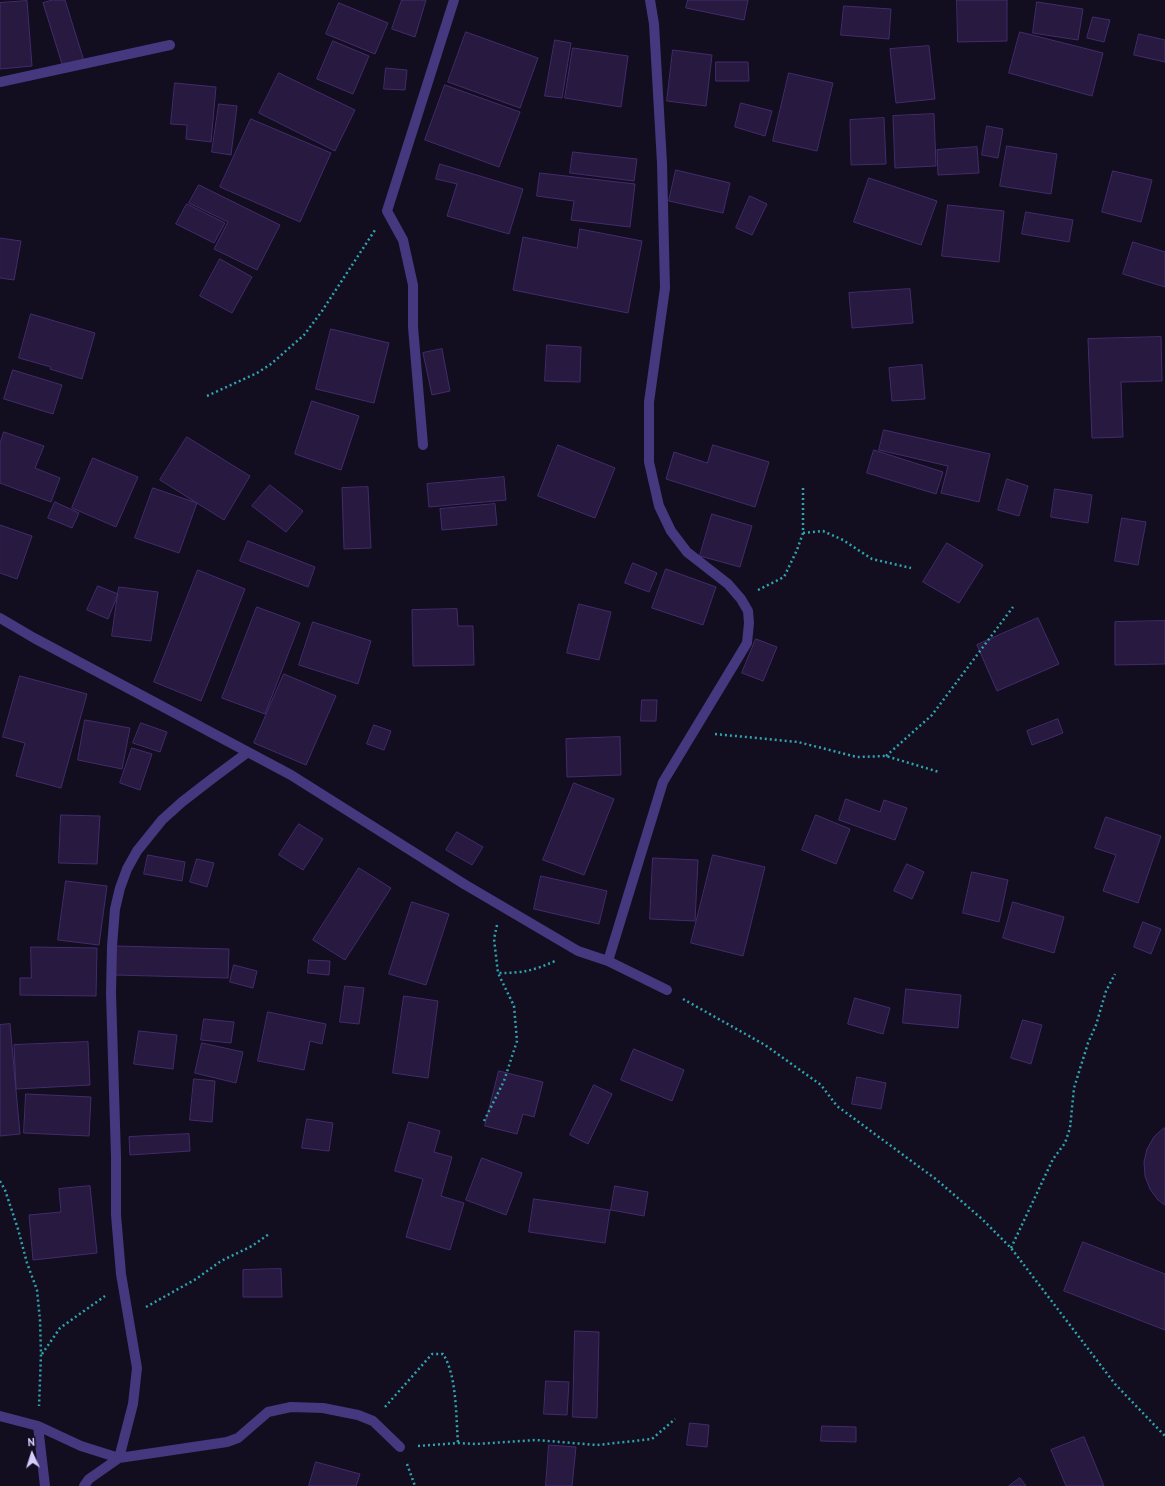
<!DOCTYPE html>
<html>
<head>
<meta charset="utf-8">
<style>
	body { margin:0 }
	#map { position:relative; width:1165px; height:1486px; overflow:hidden; background:#130d20; font-family:"PT Sans",sans-serif }
	canvas { display:block }
	.north { position:absolute; left:12px; top:1434px; width:40px; height:40px; -webkit-text-stroke:3px #130d20; paint-order:stroke; rotate:356deg; font-size:11px; font-weight:700; line-height:16px; text-align:center; color:#d9ccfe }
	.north::after { content:''; display:block; margin:auto; width:14px; height:18px; background:#d9ccfe; clip-path:polygon(50% 0,100% 100%,50% 72%,0 100%) }
</style>
</head>
<body>
<div id="map">
<canvas width="1165" height="1486"></canvas>
<div class="north">N</div>
</div>
<script>
const g = document.querySelector('canvas').getContext('2d');
g.lineJoin = 'round';
function fill(path, color) {
  g.fillStyle = color;
  g.fill(path, 'evenodd');
}
function trace(path, color, width, dash) {
  g.strokeStyle = color;
  g.lineWidth = width;
  g.lineCap = dash ? 'butt' : 'round';
  g.setLineDash(dash || []);
  g.stroke(path);
}
const building = new Path2D(`
	M53,0H65L84,61L63,67L43,3Z
	M402,0H426L415,37L392,29Z
	M688,0H748L744,20L686,8Z
	M957,0H1007V41L958,42Z
	M27,1L32,66L0,69V3Z
	M1037,2L1083,9L1078,40L1033,33Z
	M339,3L388,23L375,54L326,34Z
	M844,6L891,9L889,39L841,35Z
	M1093,17L1110,20L1104,42L1087,38Z
	M466,32L538,58L520,108L448,82Z
	M1020,32L1103,53L1092,96L1009,73Z
	M1139,34L1165,40V62L1134,55Z
	M555,40L571,43L562,98L545,96Z
	M333,41L369,56L353,94L317,79Z
	M929,46L935,99L896,103L890,49Z
	M573,48L628,56L621,107L565,98Z
	M673,50L712,55L706,106L667,101Z
	M716,62H748L749,81H716Z
	M386,68L407,70L405,90L384,89Z
	M279,73L355,110L335,151L259,113Z
	M789,73L833,83L817,151L773,141Z
	M175,83L216,87L211,142L186,139L187,125L171,124Z
	M445,85L520,112L499,167L425,140Z
	M741,103L772,111L765,136L735,127Z
	M219,104L237,106L231,155L212,152Z
	M934,114L936,166L895,168L893,116Z
	M884,118L886,164L851,165L850,120Z
	M251,119L331,153L300,222L220,187Z
	M987,126L1003,129L998,158L982,155Z
	M1007,146L1057,154L1051,194L1000,186Z
	M977,147L979,173L938,175L937,150Z
	M573,152L637,159L634,181L570,173Z
	M440,164L523,189L509,234L447,216L457,184L436,179Z
	M676,170L730,183L723,213L669,201Z
	M1113,171L1152,180L1141,222L1102,212Z
	M540,173L635,184L630,227L571,220L574,201L537,196Z
	M869,178L937,201L921,245L854,222Z
	M199,185L280,225L257,270L214,249L228,222L189,203Z
	M750,196L767,204L752,235L736,228Z
	M187,204L225,223L214,243L176,224Z
	M948,205L1004,211L999,262L942,256Z
	M1026,212L1073,220L1069,242L1022,234Z
	M580,229L642,241L628,313L513,290L523,237L577,248Z
	M0,238L21,241L14,280L0,278Z
	M1133,242L1165,252V287L1123,274Z
	M220,259L252,277L232,313L200,296Z
	M910,289L913,323L852,328L849,293Z
	M31,314L95,333L82,379L50,369L51,367L19,358Z
	M331,329L389,343L374,403L316,389Z
	M1161,337L1162,381L1121,382L1123,437L1092,438L1088,339Z
	M547,345L581,347L580,382L545,381Z
	M442,349L450,391L432,395L423,353Z
	M922,365L925,399L892,401L889,368Z
	M13,370L62,385L53,414L4,399Z
	M312,401L359,416L341,470L295,454Z
	M884,430L990,454L979,502L941,493L948,466L879,450Z
	M4,432L44,446L35,468L60,478L51,502L0,483V444Z
	M187,437L250,476L224,520L160,480Z
	M558,445L615,468L595,518L538,496Z
	M713,445L769,462L755,507L666,479L674,452L707,463Z
	M874,450L943,472L936,494L867,473Z
	M93,458L138,477L116,527L72,508Z
	M504,477L506,500L429,507L427,484Z
	M1007,479L1028,486L1019,516L998,510Z
	M270,485L303,511L286,532L252,506Z
	M368,487L371,548L344,549L342,488Z
	M153,488L197,503L179,553L135,538Z
	M1055,489L1092,495L1088,523L1051,517Z
	M55,502L79,513L72,528L48,518Z
	M495,504L497,525L442,530L440,509Z
	M712,514L752,526L740,567L700,556Z
	M1122,518L1146,522L1138,565L1115,561Z
	M0,525L32,536L17,579L0,573Z
	M248,541L315,567L308,587L240,561Z
	M947,543L983,565L959,603L923,582Z
	M633,563L657,573L649,592L625,583Z
	M666,569L716,587L703,625L652,608Z
	M198,570L245,589L201,701L154,682Z
	M98,586L118,594L108,619L87,610Z
	M119,587L158,592L151,641L112,636Z
	M579,604L611,612L599,660L567,653Z
	M257,607L300,623L265,714L222,698Z
	M457,609L458,626H473L474,665L413,666L412,610Z
	M1038,618L1059,664L997,691L977,645Z
	M1165,621V664L1115,665V622Z
	M313,622L371,641L358,684L299,665Z
	M756,639L777,647L763,681L742,673Z
	M284,674L336,696L306,765L254,743Z
	M20,676L87,694L61,788L16,776L25,743L3,737Z
	M642,700H657L656,721H641Z
	M1058,719L1063,733L1032,745L1027,731Z
	M85,720L130,728L122,769L78,760Z
	M141,723L167,732L160,752L133,743Z
	M374,725L391,731L384,750L367,744Z
	M620,737L621,775L567,777L566,739Z
	M132,748L152,754L140,790L120,783Z
	M574,783L614,799L584,875L543,860Z
	M846,799L880,812L884,800L907,808L895,840L839,820Z
	M61,815L100,816L97,864L59,863Z
	M816,815L850,829L836,864L802,850Z
	M1106,817L1161,836L1138,903L1103,891L1116,855L1095,848Z
	M299,824L323,839L303,870L279,855Z
	M457,832L483,847L472,865L446,850Z
	M148,855L185,862L182,881L144,874Z
	M713,855L765,867L743,956L691,943Z
	M653,858L698,860L695,921L650,919Z
	M197,859L214,863L207,887L190,882Z
	M907,864L924,872L912,899L894,891Z
	M359,868L391,888L345,960L313,940Z
	M972,872L1008,880L999,922L963,913Z
	M541,876L607,891L599,924L534,909Z
	M66,881L107,886L99,945L58,940Z
	M412,902L449,914L426,985L389,974Z
	M1013,902L1064,917L1054,953L1003,938Z
	M1143,922L1161,929L1151,954L1134,947Z
	M116,946L229,949L228,978L115,975Z
	M31,947L97,948L96,996L20,995V978H31Z
	M309,960L330,961L329,975L308,973Z
	M234,965L257,971L253,988L230,982Z
	M345,986L364,988L359,1024L340,1022Z
	M906,989L961,995L958,1028L903,1023Z
	M404,996L438,1001L428,1078L393,1073Z
	M855,998L890,1008L883,1034L848,1024Z
	M268,1012L326,1024L322,1044L310,1041L304,1070L258,1061Z
	M204,1019L234,1022L231,1043L201,1040Z
	M1023,1020L1042,1025L1031,1064L1011,1058Z
	M10,1024L20,1134L0,1136V1025Z
	M139,1031L177,1035L173,1069L134,1064Z
	M88,1042L90,1085L16,1089L14,1045Z
	M202,1043L243,1052L236,1083L195,1073Z
	M634,1049L684,1070L672,1101L621,1080Z
	M499,1071L543,1082L534,1117L523,1114L517,1134L485,1126Z
	M857,1077L886,1083L881,1109L852,1104Z
	M194,1079L215,1081L212,1122L190,1120Z
	M594,1085L612,1094L588,1144L570,1135Z
	M26,1094L91,1097L89,1136L24,1133Z
	M307,1119L333,1123L329,1151L302,1148Z
	M409,1122L440,1131L434,1152L452,1157L441,1196L464,1203L450,1250L406,1237L423,1179L395,1171Z
	M1164,1128H1165V1205L1158,1200L1150,1189L1145,1176L1144,1162L1147,1149L1154,1137Z
	M189,1134L190,1151L130,1155L129,1137Z
	M482,1158L522,1173L506,1215L466,1200Z
	M90,1186L97,1253L33,1260L29,1215L61,1212L59,1189Z
	M615,1186L648,1192L644,1216L611,1210Z
	M534,1199L610,1210L605,1243L529,1232Z
	M1083,1242L1165,1274V1330L1064,1291Z
	M281,1269L282,1297H243V1270Z
	M575,1331L599,1332L597,1418L573,1417Z
	M546,1381L569,1382L567,1415L544,1414Z
	M690,1423L709,1425L707,1447L687,1445Z
	M822,1426L856,1427V1442L821,1441Z
	M1084,1437L1104,1486H1066L1051,1450Z
	M549,1445L576,1447L572,1486H546Z
	M316,1462L360,1474L356,1486H309Z
	M1020,1478L1026,1486H1009Z`);
fill(building, '#271940');
trace(building, '#422c6c', 1);
trace(new Path2D(`
	M207,396L257,373L271,364L304,335L322,311L375,230
	M803,533L823,531L843,540L872,559L911,568
	M758,590L784,577L797,550L803,533V486
	M715,734L798,742L857,757L886,756L939,772
	M886,756L932,715L1013,607
	M497,925L494,939L498,973
	M683,999L765,1045L821,1085L837,1106L937,1180L982,1219L1011,1248L1115,1384L1165,1436
	M484,1121L504,1081L517,1041L514,1006L498,973C522,973 533,971 555,961
	M0,1181L5,1190L18,1229L27,1263L37,1290L40,1320L41,1354L39,1406
	M1011,1248L1053,1159L1065,1143L1070,1128L1074,1088L1088,1043L1096,1025L1106,991L1115,974
	M146,1307L196,1279L221,1261L252,1246L269,1234
	M42,1354L60,1328L105,1296
	M385,1407L432,1354H443C457,1375 456,1418 458,1443
	M418,1446L458,1443L476,1444L536,1440L597,1445L652,1439L675,1419
	M407,1464L415,1486`), '#2fa4af', 2.5, [2, 3]);
trace(new Path2D(`
	M0,82L170,45
	M423,445L413,327V285L403,240L387,211L454,0
	M0,618L34,638L291,775L464,884L578,951L608,961L667,990
	M608,961L663,782L747,643L749,623L748,611L741,599L728,584L687,552L671,531L659,506L649,462V402L665,288L662,163L654,24L650,0
	M0,1416L38,1426L45,1486
	M38,1426L81,1446L119,1458L133,1404L137,1368L121,1274L116,1215V1157L111,993L112,946L115,909L120,888L127,869L137,851L162,820L182,802L213,778L248,752
	M84,1486L89,1479L119,1458L227,1442L238,1438L268,1412L291,1407L323,1408L358,1415L373,1421L400,1447`), '#45387e', 10);
</script>
</body>
</html>
